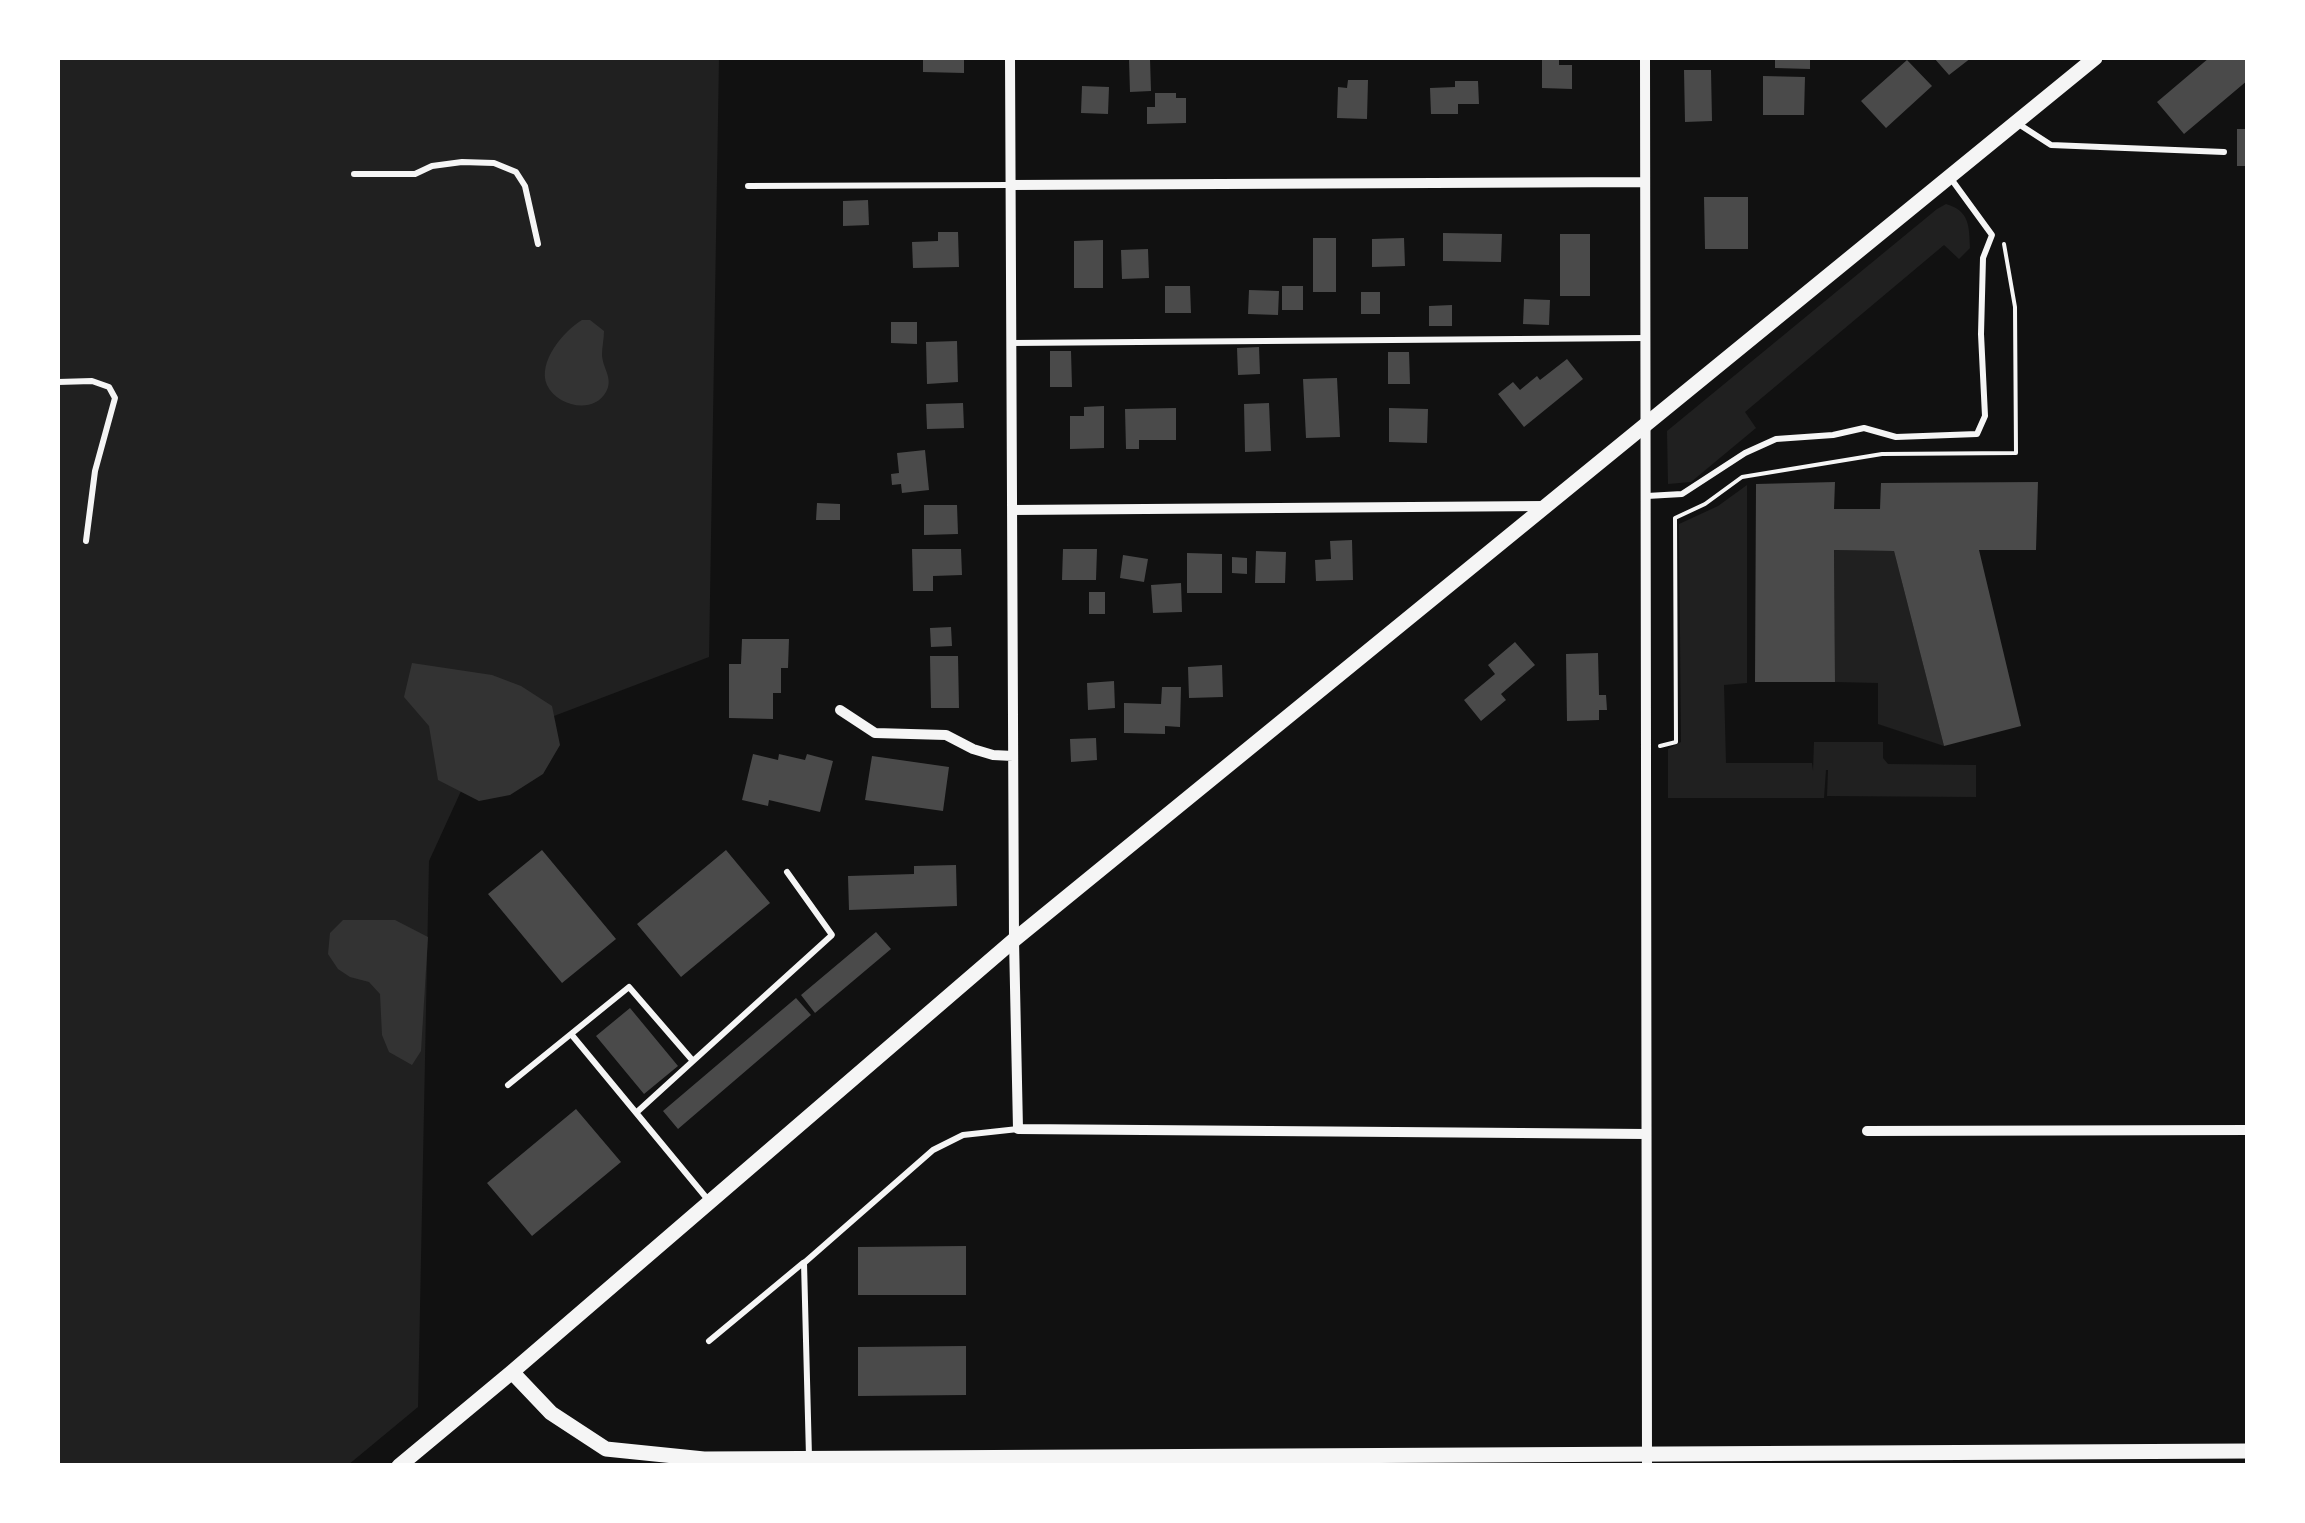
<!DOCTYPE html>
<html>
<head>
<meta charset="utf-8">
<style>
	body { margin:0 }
	#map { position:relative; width:2305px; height:1523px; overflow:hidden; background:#111; font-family:Ubuntu,sans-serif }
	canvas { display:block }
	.frame { position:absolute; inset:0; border:60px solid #fff; pointer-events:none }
</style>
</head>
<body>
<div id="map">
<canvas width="2305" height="1523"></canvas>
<div class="frame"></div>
</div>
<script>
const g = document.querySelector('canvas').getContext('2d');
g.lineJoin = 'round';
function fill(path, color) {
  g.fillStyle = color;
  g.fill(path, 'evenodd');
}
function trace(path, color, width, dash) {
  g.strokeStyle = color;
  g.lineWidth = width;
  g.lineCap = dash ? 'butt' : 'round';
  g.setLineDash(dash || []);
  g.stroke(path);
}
fill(new Path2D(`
	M58,58H719L709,657L483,743L429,861L418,1407L348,1465H58Z
	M1946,204C1970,211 1969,226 1970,248L1959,259L1944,245L1745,412L1756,428L1691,482L1668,484L1667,431L1937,209Z
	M1747,485V683L1724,685L1726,763H1812L1813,771L1814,742H1883V758L1888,764L1976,765V797L1827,796L1828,770H1826L1824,798H1668V749L1681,742L1679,524L1718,506Z
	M1834,550L1894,551L1944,746L1878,724V683L1835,682Z`), '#202020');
fill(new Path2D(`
	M582,320H590L604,331C604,339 602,347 602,354C602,368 614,378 606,392C593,415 557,406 547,385C537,362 564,331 582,320Z
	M412,663L492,675L521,686L552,706L560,745L543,774L510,795L479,801L438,780L429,726L404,697Z
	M343,920H395L428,937L421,1051L412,1065L389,1052L382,1035L380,994L369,982L350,977L338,969L328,954L330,933Z`), '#333');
fill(new Path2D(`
	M923,58H964V73L923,72Z
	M1542,58H1559V65H1572V89L1542,88Z
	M1775,58H1810V69L1775,68Z
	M1934,58H1971L1949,75Z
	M2209,58H2248V80L2184,134L2157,102Z
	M1129,59H1150L1151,91L1130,92Z
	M1907,60L1932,86L1886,128L1861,101Z
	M1684,70H1711L1712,121L1685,122Z
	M1763,76L1805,77L1804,115H1763Z
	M1348,80H1368L1367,119L1337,118L1338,87L1347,88Z
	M1455,81H1478L1479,104H1458V114H1431L1430,88L1455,87Z
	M1082,86L1109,87L1108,114L1081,113Z
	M1155,93H1176V98H1186V123L1147,124V107H1155Z
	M2237,129H2248V166H2237Z
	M1704,197H1748V249H1705Z
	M868,200L869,225L843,226V201Z
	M938,232H958L959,267L913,268L912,242L938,241Z
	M1443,233L1502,234L1501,262L1443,261Z
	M1560,234H1590V296H1560Z
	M1313,238H1336V292H1313Z
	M1404,238L1405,266L1372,267V239Z
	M1103,240V288H1074V241Z
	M1148,249L1149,278L1122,279L1121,250Z
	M1165,286H1190L1191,313H1165Z
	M1282,286H1303V310H1282Z
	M1249,290L1279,291L1278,315L1248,314Z
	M1361,292H1380V314H1361Z
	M1524,299L1550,300L1549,325L1523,324Z
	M1452,305V326H1429V306Z
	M891,322H917V344L891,343Z
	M957,341L958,382L927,384L926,342Z
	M1259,347L1260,374L1238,375L1237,348Z
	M1050,351H1071L1072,387H1050Z
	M1388,352H1409L1410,384H1388Z
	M1567,359L1583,379L1524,427L1498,394L1513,382L1520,390L1537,376L1540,380Z
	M1337,378L1340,437L1306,438L1303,379Z
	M963,403L964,428L927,429L926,404Z
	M1269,403L1271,451L1245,452L1244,404Z
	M1104,406V448L1070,449V416H1084V407Z
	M1176,408V440H1139V449H1126L1125,409Z
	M1389,408L1428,409L1427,443L1389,442Z
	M925,450L929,490L902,493L901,484L892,485L891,474L899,473L897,453Z
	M1835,482L1834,509H1880L1881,483L2038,482L2036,550H1979L2021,726L1944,746L1894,551L1834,550L1835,682H1755L1756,484Z
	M817,503L840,504V520H816Z
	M924,505H957L958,534L924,535Z
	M1352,540L1353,580L1316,581L1315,560L1331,559L1330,541Z
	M912,549H961L962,575L933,576V591H913Z
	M1063,549H1097L1096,580H1062Z
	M1256,551L1286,552L1285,583H1255Z
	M1187,553L1222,554V593H1187Z
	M1123,555L1148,559L1144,582L1120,578Z
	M1232,557L1247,558V574L1232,573Z
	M1181,583L1182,612L1153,613L1151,585Z
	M1089,592H1105V614H1089Z
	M951,627L952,646L931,647L930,628Z
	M742,639H789L788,668H781V693H773V719L729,718V664H741Z
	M1515,642L1535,665L1501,694L1506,700L1481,721L1464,700L1495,674L1488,665Z
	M1598,653L1599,695H1606L1607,710H1599V720L1567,721L1566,654Z
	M930,656H958L959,708H931Z
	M1222,665L1223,697L1189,698L1188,667Z
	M1114,681L1115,708L1088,710L1087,683Z
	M1162,687H1181L1180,727L1165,726V734L1124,733V703L1161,704Z
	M1096,738L1097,760L1071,762L1070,739Z
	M753,754L778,760L779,754L805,760L807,754L833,761L820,812L769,800L768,806L742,800Z
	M872,756L949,767L943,811L865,800Z
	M542,850L616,939L562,983L488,894Z
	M726,850L770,903L681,977L637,924Z
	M956,865L957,906L849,910L848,876L914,874V866Z
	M876,932L891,949L815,1013L801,995Z
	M796,998L811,1015L678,1129L663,1111Z
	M630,1008L678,1066L644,1094L596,1036Z
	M576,1109L621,1162L532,1236L487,1183Z
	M966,1246V1295H858V1247Z
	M966,1346V1395L858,1396V1347Z`), '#4a4a4a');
trace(new Path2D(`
	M1660,746L1676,742L1675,518L1705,504L1742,477L1882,454L2016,453L2015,307L2004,244`), '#f5f5f5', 4);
trace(new Path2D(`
	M2017,123L2051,145L2224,152
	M354,174H415L432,166L462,162L494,163L516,172L525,186L538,244
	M748,186L1010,185
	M1012,343L1645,338
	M58,382L92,381L109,387L115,398L95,471L86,541
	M1647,496L1682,494L1745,453L1776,439L1833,435L1864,428L1896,437L1977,434L1985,416L1981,334L1983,258L1992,235L1949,176
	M508,1085L571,1034
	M637,1112L693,1061
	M709,1201L571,1034L629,987L693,1061L832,935L787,872
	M709,1341L803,1263
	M809,1457L804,1263L933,1150L963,1135L1018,1129`), '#f5f5f5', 6);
trace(new Path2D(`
	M1010,58L1014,940L1018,1129L1646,1134
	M1645,58L1647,1466
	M1010,185L1645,182
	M1012,510L1545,506
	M840,710L875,733L946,735L973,749L993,755L1013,756
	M1867,1131L2248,1130`), '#f5f5f5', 10);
trace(new Path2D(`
	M512,1372L551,1413L606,1449L704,1459L2248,1451
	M399,1466L512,1372L1014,940L2095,58`), '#f5f5f5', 15);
</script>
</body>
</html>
